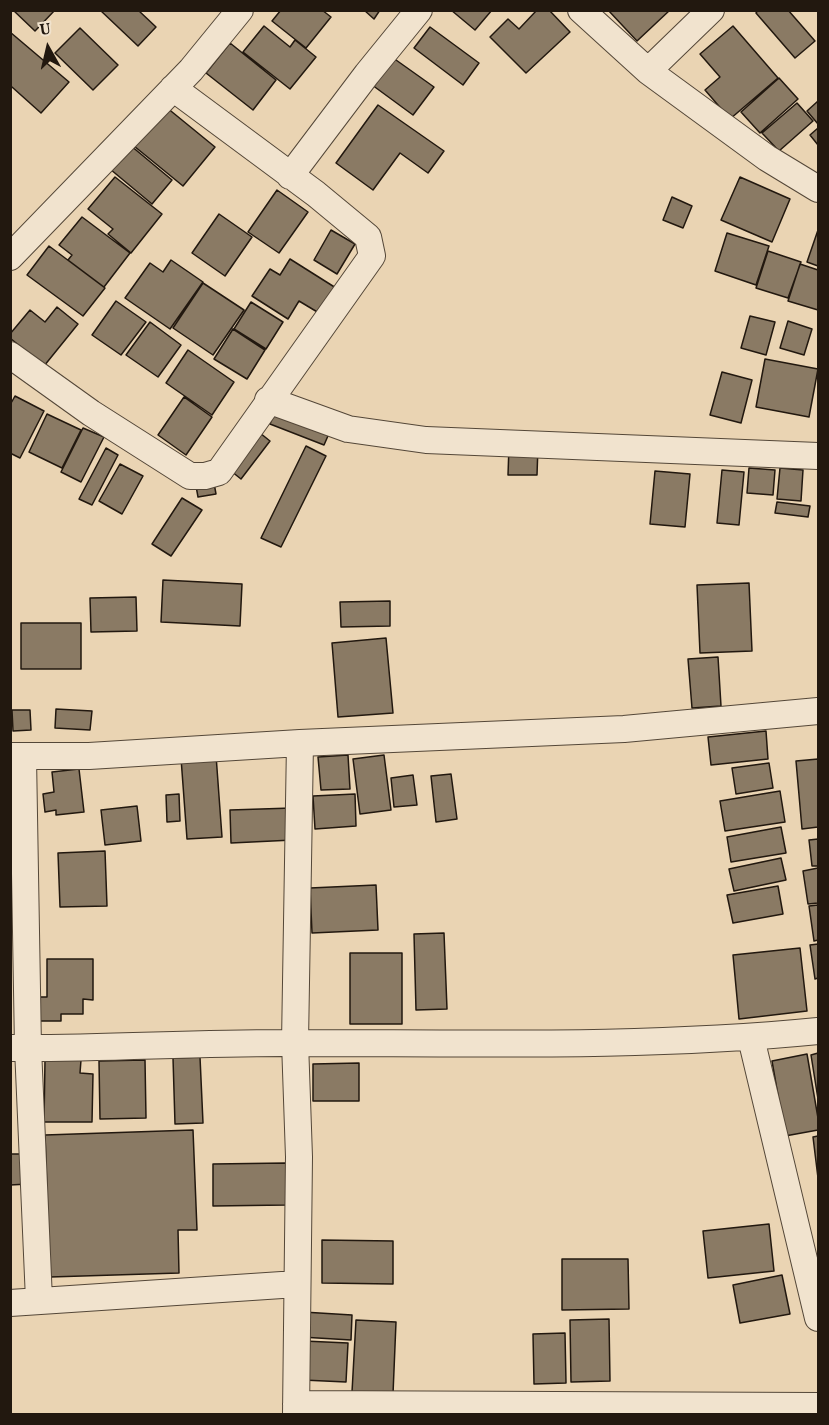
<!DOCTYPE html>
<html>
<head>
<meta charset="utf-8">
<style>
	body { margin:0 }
	#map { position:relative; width:829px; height:1425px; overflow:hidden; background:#ead4b3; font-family:Vollkorn,serif }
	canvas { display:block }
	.frame { position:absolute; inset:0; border:12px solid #22180f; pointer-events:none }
	.north { position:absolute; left:18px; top:18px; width:60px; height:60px; -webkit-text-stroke:4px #f1e3ce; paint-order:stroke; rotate:352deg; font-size:16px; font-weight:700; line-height:24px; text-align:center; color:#22180f }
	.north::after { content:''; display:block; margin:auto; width:21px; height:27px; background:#22180f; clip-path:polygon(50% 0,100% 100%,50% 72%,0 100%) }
</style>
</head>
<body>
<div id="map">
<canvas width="829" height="1425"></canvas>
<div class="frame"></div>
<div class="north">U</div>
</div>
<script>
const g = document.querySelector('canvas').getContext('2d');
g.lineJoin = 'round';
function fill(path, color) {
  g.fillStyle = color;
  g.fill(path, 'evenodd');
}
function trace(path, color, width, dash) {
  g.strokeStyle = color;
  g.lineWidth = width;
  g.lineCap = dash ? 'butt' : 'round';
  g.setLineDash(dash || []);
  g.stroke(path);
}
const building = new Path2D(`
	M13,10H55L35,31Z
	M100,10H138L156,27L138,46Z
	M281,10H322L331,17L306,48L272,21Z
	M364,10H380L374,19Z
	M451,10H492L475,30Z
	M537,10H549L570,32L526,73L490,37L508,19L519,29Z
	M608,10H670L637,41Z
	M758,10H788L815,41L795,58L756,13Z
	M264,26L290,47L295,40L316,57L290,89L243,52Z
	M733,26L778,78L730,119L705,90L720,77L700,54Z
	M430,27L479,63L463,85L414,48Z
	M80,28L118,65L93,90L55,53Z
	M10,32L69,82L41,113L12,87L10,88Z
	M230,43L276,80L253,110L206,73Z
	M389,55L434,87L413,115L368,82Z
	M779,78L798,99L760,133L741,112Z
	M818,101V124L807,111Z
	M797,103L813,121L779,151L762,133Z
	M378,105L444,151L428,173L400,153L373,190L336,163Z
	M166,107L215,147L183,186L134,146Z
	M818,128V145L810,135Z
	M130,145L172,180L152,204L110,169Z
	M115,177L162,214L131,253L108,234L113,229L88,209Z
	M740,177L790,199L772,242L721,220Z
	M277,190L308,212L279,253L248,232Z
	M672,197L692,206L683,228L663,220Z
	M219,214L252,237L225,276L192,253Z
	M82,217L130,253L104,287L68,260L72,255L59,245Z
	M331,230L355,244L337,274L314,260Z
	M818,230V266L807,262Z
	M727,233L769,246L756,285L715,271Z
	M49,246L105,288L83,316L27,275Z
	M768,251L801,262L788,298L756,288Z
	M290,259L336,288L319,313L299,301L288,319L252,296L270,269L280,275Z
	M171,260L203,282L170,329L125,298L150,263L163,272Z
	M800,264L818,270V310L788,301Z
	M203,283L244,310L213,355L173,328Z
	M116,301L146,322L121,355L92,335Z
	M251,302L283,322L266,349L234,329Z
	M57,307L78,324L44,366L10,338V334L30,310L45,322Z
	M750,316L775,322L766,355L741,348Z
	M788,321L812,329L804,355L780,348Z
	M150,322L181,345L158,377L126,355Z
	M233,329L265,350L247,379L214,359Z
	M188,350L234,382L212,415L166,383Z
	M765,359L818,369L809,417L756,407Z
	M722,372L752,380L741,423L710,415Z
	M15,396L44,411L20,458L10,453V405Z
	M184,397L212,417L186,455L158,435Z
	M276,408L331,429L324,445L270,424Z
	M47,414L81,430L62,468L29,452Z
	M83,428L104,437L81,482L61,472Z
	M255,429L270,441L241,479L226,467Z
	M306,446L326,456L281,547L261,538Z
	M509,446H538L537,475H508Z
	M106,448L118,455L92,505L79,499Z
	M120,464L143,476L122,514L99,501Z
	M749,468L775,470L773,495L747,493Z
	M780,468L803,470L801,501L777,499Z
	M722,470L744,472L739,525L717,523Z
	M655,471L690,474L685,527L650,524Z
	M214,483L216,494L198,497L196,486Z
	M182,498L202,510L171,556L152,544Z
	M777,502L810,506L808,517L775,513Z
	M163,580L242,584L240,626L161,622Z
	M749,583L752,651L700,653L697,585Z
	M136,597L137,631L91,632L90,598Z
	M390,601V626L341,627L340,602Z
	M21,623H81V669H21Z
	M386,638L393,713L338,717L332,643Z
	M718,657L721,706L692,708L688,659Z
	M56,709L92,711L90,730L55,728Z
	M12,710H30L31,730L13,731Z
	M766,731L768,759L711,765L708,737Z
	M216,755L222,837L187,839L181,758Z
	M348,755L350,789L321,790L318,757Z
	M384,755L391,810L360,814L353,759Z
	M818,759V827L802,829L796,761Z
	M769,763L773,788L736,794L732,768Z
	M79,769L84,812L56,815V810L45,812L43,794L54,792L52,772Z
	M451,774L457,819L436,822L431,776Z
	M413,775L417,805L394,807L391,778Z
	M780,791L785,822L725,831L720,801Z
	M179,794L180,821L167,822L166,795Z
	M355,794L356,826L315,829L313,796Z
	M137,806L141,841L105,845L101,810Z
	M292,808L293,840L231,843L230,810Z
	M781,827L786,853L731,862L727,837Z
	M818,839V866H812L809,840Z
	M105,851L107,906L60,907L58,853Z
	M781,858L786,880L734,891L729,869Z
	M818,868V903L808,904L803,871Z
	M376,885L378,930L312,933L310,888Z
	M778,886L783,914L733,923L727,895Z
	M818,905V940L814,941L809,906Z
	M444,933L447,1009L416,1010L414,934Z
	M818,944V978L815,979L810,945Z
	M800,948L807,1011L739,1019L733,955Z
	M350,953H402V1024H350Z
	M47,959H93V1000L83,999V1014H61V1021H40V997H47Z
	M818,1053V1099L811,1055Z
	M807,1054L818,1118V1130L785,1136L772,1061Z
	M200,1057L203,1123L175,1124L173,1058Z
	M45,1060H81L80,1073L93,1074L92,1122H44Z
	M145,1060L146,1118L100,1119L99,1061Z
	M359,1063V1101H313V1064Z
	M193,1130L197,1230H178L179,1273L50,1277L45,1135Z
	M818,1136V1178L813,1137Z
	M10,1154H27L28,1184L10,1185Z
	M286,1163V1205L213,1206V1164Z
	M769,1224L774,1271L708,1278L703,1231Z
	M322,1240L393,1241V1284L322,1283Z
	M562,1259H628L629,1309L562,1310Z
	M782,1275L790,1314L740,1323L733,1285Z
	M303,1312L352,1315L351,1340L301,1337Z
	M609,1319L610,1381L571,1382L570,1320Z
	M356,1320L396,1322L393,1394L352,1392Z
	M565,1333L566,1383L534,1384L533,1334Z
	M304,1341L348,1343L346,1382L303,1380Z`);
fill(building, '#8a7a64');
trace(building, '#22180f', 1.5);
const minor = new Path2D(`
	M581,10L648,71L767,158L818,189
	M648,71L711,10
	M290,176L367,74L419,10
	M10,257L191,70L240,10
	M10,355L91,413L190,476H205L219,472L372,256L368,237L316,194L173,88
	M268,400L348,429L426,440L818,456
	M10,756H89L300,743L624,729L818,711
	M23,757L28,1048L39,1300
	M751,1038L818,1318
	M10,1048C106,1049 201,1042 297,1043C470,1043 645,1048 818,1031
	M10,1303L297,1284
	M296,1404L818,1406
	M296,1414L299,1157L295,1042L300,743`);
trace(minor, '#544738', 28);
trace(minor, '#f1e3ce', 26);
</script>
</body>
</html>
